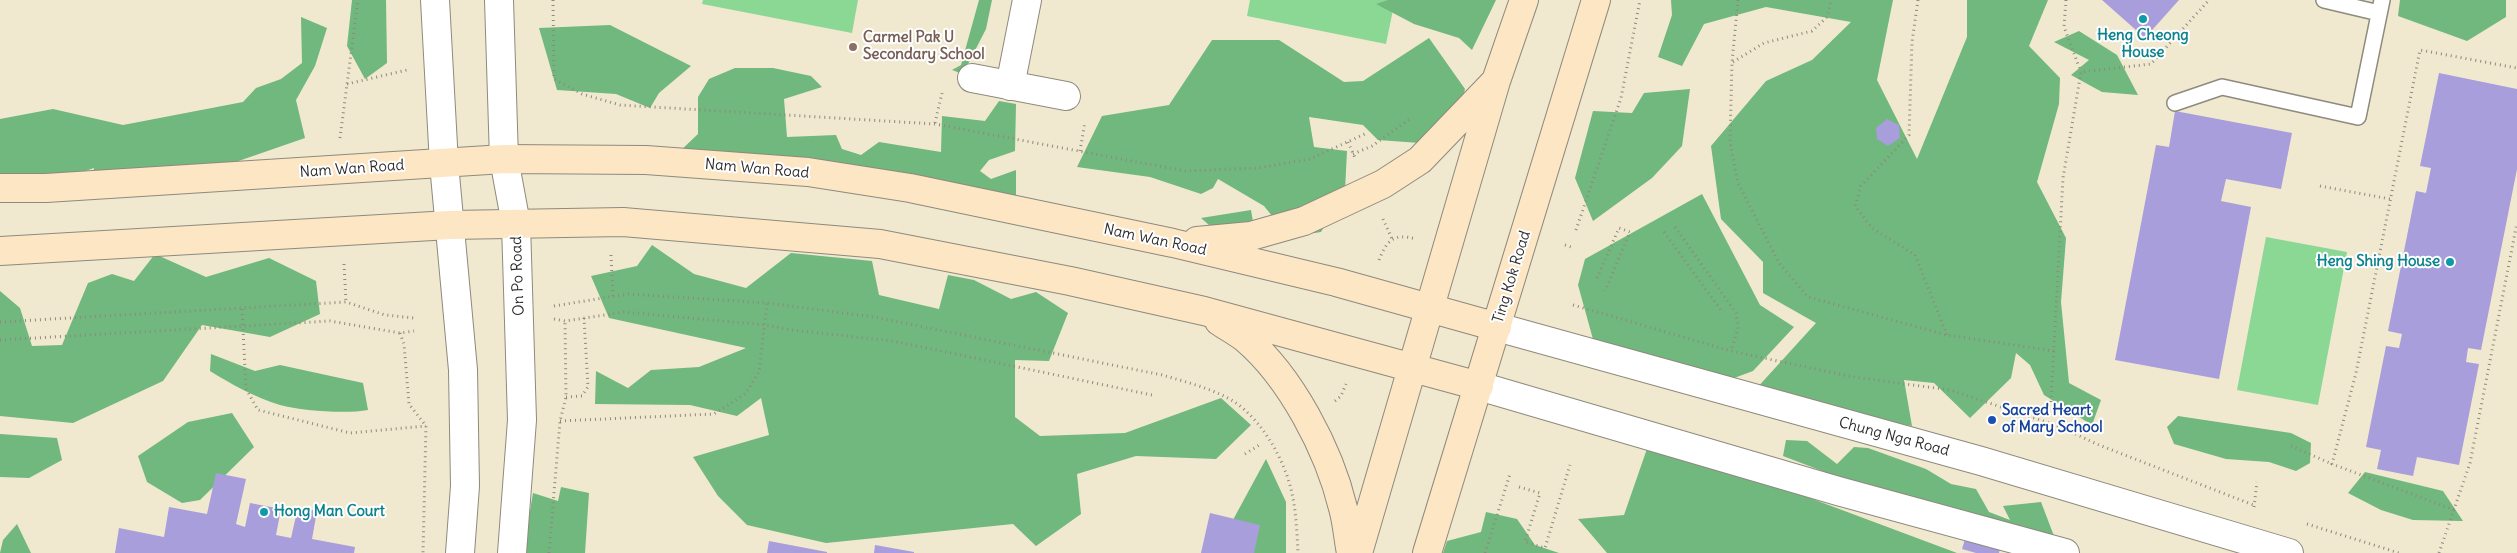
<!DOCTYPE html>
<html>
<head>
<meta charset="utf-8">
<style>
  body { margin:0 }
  canvas { display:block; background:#f0e8cf }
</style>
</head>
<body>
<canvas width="2517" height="553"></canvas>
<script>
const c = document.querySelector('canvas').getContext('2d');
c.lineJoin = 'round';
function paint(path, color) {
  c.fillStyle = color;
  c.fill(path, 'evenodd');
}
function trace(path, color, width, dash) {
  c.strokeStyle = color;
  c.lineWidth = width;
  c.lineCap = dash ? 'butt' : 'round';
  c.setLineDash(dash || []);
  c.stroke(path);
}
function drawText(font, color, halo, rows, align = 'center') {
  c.font = font + ' Delius,sans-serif';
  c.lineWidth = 4;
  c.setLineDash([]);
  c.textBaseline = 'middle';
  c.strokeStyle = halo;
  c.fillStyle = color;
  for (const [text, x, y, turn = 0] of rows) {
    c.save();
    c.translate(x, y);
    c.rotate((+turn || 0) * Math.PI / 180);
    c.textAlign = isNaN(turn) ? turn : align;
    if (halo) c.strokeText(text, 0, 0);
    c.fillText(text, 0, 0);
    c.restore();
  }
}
paint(new Path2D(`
  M 703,0 L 858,0 L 852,33 L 702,4 Z
  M 1250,0 L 1395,0 L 1386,44 L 1247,16 Z
  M 2266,237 L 2347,252 L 2318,405 L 2237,390 Z`), '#8bd895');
paint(new Path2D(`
  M 352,0 L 386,0 L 387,63 L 365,79 L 347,46 Z
  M 979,0 L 992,0 L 986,29 L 963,74 L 952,70 L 961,65 Z
  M 1388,0 L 1496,0 L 1472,50 L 1459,38 L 1414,24 L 1376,4 Z
  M 1671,0 L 1893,0 L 1877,80 L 1917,159 L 1967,37 L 1967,0 L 2048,0 L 2029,46 L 2060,78 L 2059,104 L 2037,182 L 2066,238 L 2061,302 L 2069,383 L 2101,400 L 2092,425 L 2044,395 L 2030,365 L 2016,353 L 2011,378 L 1970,418 L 1934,383 L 1904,380 L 1912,426 L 1823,411 L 1756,389 L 1816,323 L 1763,293 L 1763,262 L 1721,219 L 1711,146 L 1766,81 L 1812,60 L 1851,22 L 1766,7 L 1704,24 L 1682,66 L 1658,57 L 1672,15 Z
  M 2400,0 L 2506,0 L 2506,17 L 2467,41 L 2398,16 Z
  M 301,17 L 327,28 L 315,66 L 296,100 L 305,138 L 201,174 L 90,196 L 94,168 L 56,181 L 0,188 L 0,119 L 53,109 L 123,125 L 243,102 L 256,88 L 281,79 L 302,63 Z
  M 610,25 L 691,66 L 659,93 L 650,108 L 616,94 L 557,90 L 539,28 Z
  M 2079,31 L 2117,55 L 2138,95 L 2102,92 L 2071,75 L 2089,60 L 2054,42 Z
  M 1429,38 L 1465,89 L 1451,149 L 1420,143 L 1378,140 L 1363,125 L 1309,117 L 1314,147 L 1347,151 L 1345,190 L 1321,232 L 1289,237 L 1264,206 L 1218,179 L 1213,188 L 1201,194 L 1150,177 L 1077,167 L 1102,116 L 1169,105 L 1212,40 L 1279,40 L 1344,82 L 1363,81 Z
  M 735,68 L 773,68 L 811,76 L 822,87 L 784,99 L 787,137 L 836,135 L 842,149 L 861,155 L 879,142 L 941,152 L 942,116 L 985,121 L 999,101 L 1016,104 L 1015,151 L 989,160 L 980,171 L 991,179 L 1016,170 L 1016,201 L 678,153 L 698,134 L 698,97 L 709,79 Z
  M 1690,89 L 1682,146 L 1652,178 L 1593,221 L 1575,178 L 1593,111 L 1632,113 L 1644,93 Z
  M 1702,194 L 1760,305 L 1794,327 L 1753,371 L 1718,384 L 1596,350 L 1578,285 L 1585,259 Z
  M 1251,210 L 1257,245 L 1234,247 L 1201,218 Z
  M 652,245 L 694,274 L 746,288 L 791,253 L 872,261 L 879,295 L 939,309 L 948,275 L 974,280 L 1011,299 L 1036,292 L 1068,313 L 1049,361 L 1015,360 L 1015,417 L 1040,436 L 1125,433 L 1221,398 L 1251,425 L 1216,459 L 1136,456 L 1077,474 L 1081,514 L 1036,546 L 1013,524 L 826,543 L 747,525 L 718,496 L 693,457 L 769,435 L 761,398 L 737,416 L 690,405 L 595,404 L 596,371 L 628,388 L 651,370 L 699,367 L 746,348 L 609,318 L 591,276 L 637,266 Z
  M 155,254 L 206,277 L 269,258 L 316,281 L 320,314 L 270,337 L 202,325 L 163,381 L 73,423 L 0,416 L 0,291 L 20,308 L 32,346 L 62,345 L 88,283 L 112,274 L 134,281 Z
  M 211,354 L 255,371 L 280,365 L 363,383 L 368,410 C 346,414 302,411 280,405 C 256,398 231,384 210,371 Z
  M 232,413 L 254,447 L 200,500 L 182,503 L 147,482 L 138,456 L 188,422 Z
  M 2178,416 L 2291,433 L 2311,443 L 2310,463 L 2296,471 L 2269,462 L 2226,459 L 2174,444 L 2167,427 Z
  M 0,434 L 57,438 L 62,460 L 29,478 L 0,477 Z
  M 1786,440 L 1807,441 L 1837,464 L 1854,447 L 1868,448 L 1926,469 L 1951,484 L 1976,489 L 1989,512 L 2010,520 L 2003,506 L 2041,502 L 2054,536 L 1869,492 L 1830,474 L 1783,456 Z
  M 1649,443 L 1767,482 L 1957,553 L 1607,553 L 1578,519 L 1624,515 Z
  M 1266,459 L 1286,502 L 1286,553 L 1218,553 L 1234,518 Z
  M 2365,472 L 2443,491 L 2463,521 L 2413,520 L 2381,510 L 2348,493 Z
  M 561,487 L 589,493 L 585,553 L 523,553 L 533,493 L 558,501 Z
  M 1486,512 L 1517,519 L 1535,545 L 1559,553 L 1443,553 L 1447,541 L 1481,532 Z
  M 17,524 L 31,553 L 0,553 L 3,540 Z`), '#70b87e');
paint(new Path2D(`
  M 2102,0 L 2179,0 L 2145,38 Z
  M 2439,73 L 2517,89 L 2517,169 L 2481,350 L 2468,348 L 2466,362 L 2479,364 L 2459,465 L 2417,457 L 2413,476 L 2377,469 L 2381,450 L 2366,447 L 2386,346 L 2399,348 L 2402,334 L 2388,331 L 2416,191 L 2426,193 L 2431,168 L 2420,166 Z
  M 2175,111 L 2292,133 L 2281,189 L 2226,179 L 2221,201 L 2251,207 L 2219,379 L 2115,360 L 2156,145 L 2169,147 Z
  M 1887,119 L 1899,125 L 1900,138 L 1888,146 L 1877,139 L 1876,128 Z
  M 216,473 L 246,479 L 236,524 L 245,527 L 250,503 L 281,509 L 276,535 L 291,538 L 298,507 L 317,511 L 312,539 L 355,547 L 354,553 L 115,553 L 119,528 L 164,537 L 169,507 L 207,514 Z
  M 1210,513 L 1260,525 L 1254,553 L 1201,553 Z
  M 1965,539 L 2000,548 L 1999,553 L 1976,553 L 1962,549 Z
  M 769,541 L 827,552 L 827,553 L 767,553 Z
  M 875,545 L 914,552 L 914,553 L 874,553 Z`), '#a89edb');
const service = new Path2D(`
  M 2324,0 L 2379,13
  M 2175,103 L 2222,87 L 2358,117 L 2382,0`);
const minor = new Path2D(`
  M 972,78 L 1066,96
  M 1010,86 L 1027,0`);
const tertiary = new Path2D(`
  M 435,0 L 444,164 L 463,370 L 465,486 L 460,553
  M 499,0 L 504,159 L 516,224 L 522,420 L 512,553
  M 1497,327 L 1981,461 L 2289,553
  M 1479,386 L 1838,491 L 2065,553`);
const secondary = new Path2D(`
  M 0,188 L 46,188 L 504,159 L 646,160 L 808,172 L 910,188 L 1173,243 L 1336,282 L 1497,327
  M 1197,241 L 1251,236 L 1304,221 L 1383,184 L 1420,160 L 1494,83
  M 0,251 L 450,225 L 623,222 L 880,244 L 1070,281 L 1204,311 L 1479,386
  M 1219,321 C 1228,327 1237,332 1245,338 C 1291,377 1329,450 1343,508 C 1347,522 1348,538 1351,553
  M 1358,553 L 1496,81 L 1524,0
  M 1427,553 L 1596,0`);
trace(service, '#8e8a7d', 18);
trace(minor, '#8e8a7d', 30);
trace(tertiary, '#8e8a7d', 30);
trace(secondary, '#8e8a7d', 30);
trace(new Path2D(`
  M 553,0 L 554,79 L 582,94 L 620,105 L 935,124 L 1185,171 L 1258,168 L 1310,159 L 1367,133
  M 1738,0 L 1732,62 L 1730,142 L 1738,183 L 1779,263 L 1808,297 L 1947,335 L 2054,351
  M 1918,0 L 1912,42 L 1909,135 L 1861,186 L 1855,206 L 1872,228 L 1915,255 L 1947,335
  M 2066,0 L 2064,27 L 2081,72
  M 1733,62 L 1764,43 L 1812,31 L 1827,17 L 1831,0
  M 347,84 L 407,70
  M 935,123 L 942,93
  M 340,138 L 358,0
  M 1348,142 L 1356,160
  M 1080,151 L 1085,122
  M 1353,154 L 1372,146 L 1410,119
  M 2320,186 L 2390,199
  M 1383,219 L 1392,239
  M 1675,227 L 1736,313 L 1738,329 L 1731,351
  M 1576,230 L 1621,98 L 1640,0
  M 1664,232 L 1723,313
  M 1565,245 L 1574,248
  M 611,255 L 613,296
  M 1379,260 C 1387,240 1394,233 1416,239
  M 344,264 L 346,302
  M 1597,278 L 1619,228 L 1630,232 L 1605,291
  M 1573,305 L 1731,351 L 1853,377 L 1950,390 L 2058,426 L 2099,445 L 2256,506
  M 554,306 L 628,294 L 767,303 L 874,317 L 1162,375 C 1186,382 1211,388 1233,401 C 1261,419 1283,457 1291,489 C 1296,509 1297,532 1298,553
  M 242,309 L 246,389 L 258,410 L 350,433 L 426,426
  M 554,319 L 565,321 L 624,312 L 766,325 L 791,330 L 893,341 L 1152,395
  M 0,322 L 346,302 L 385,315 L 414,318
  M 400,333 L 404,344 L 409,404 L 426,426 L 423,553
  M 0,340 L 330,321 L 400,333 L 414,331
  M 566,397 L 582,396 L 588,387 L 584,318
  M 1335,401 L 1341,396 L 1346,384
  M 2051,402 L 2063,178 L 2081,72 L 2151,64 L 2209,0
  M 560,421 L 714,414 L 745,394 L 759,372 L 767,303
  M 2291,446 L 2332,464
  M 1245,454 L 1261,444
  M 1519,487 L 1540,493 L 1525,542 L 1545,548 L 1570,465
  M 2254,507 L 2257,482
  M 2454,510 L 2332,464 L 2356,373 L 2420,50 L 2517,68
  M 2307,524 L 2399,553
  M 549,553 L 560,421 L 566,397 L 565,321
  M 1485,553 L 1510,474
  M 2439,553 L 2470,463 L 2517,223`), '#8e8a7d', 3, [1, 4]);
trace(service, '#fff', 15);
trace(minor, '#fff', 28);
trace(tertiary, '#fff', 28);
trace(secondary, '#fce6c4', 28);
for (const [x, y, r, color] of [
  [2143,19,5,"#0f9aa8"],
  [853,47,5,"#8d6e63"],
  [2450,262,5,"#0f9aa8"],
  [1992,420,5,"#1a4fb4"],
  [264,512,5,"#0f9aa8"]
]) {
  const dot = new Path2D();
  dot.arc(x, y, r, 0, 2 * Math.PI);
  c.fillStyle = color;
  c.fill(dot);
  trace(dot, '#fff', 2);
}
drawText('bold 15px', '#0d838f', '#fff', [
  ["Heng Cheong",2143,36],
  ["House",2143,53],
  ["Heng Shing House",2440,262,"right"],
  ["Hong Man Court",274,512,"left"]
]);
drawText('bold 15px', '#785e54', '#fff', [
  ["Carmel Pak U",863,38],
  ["Secondary School",863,55]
], 'left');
drawText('15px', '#2b2b2b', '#fff', [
  ["Nam Wan Road",352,169,-4],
  ["Nam Wan Road",757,169,5],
  ["Nam Wan Road",1155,240,12],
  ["On Po Road",518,276,-92],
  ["Ting Kok Road",1512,277,-73],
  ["Chung Nga Road",1894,437,15]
]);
drawText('bold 15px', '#164399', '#fff', [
  ["Sacred Heart",2002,411],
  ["of Mary School",2002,428]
], 'left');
</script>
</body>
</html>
